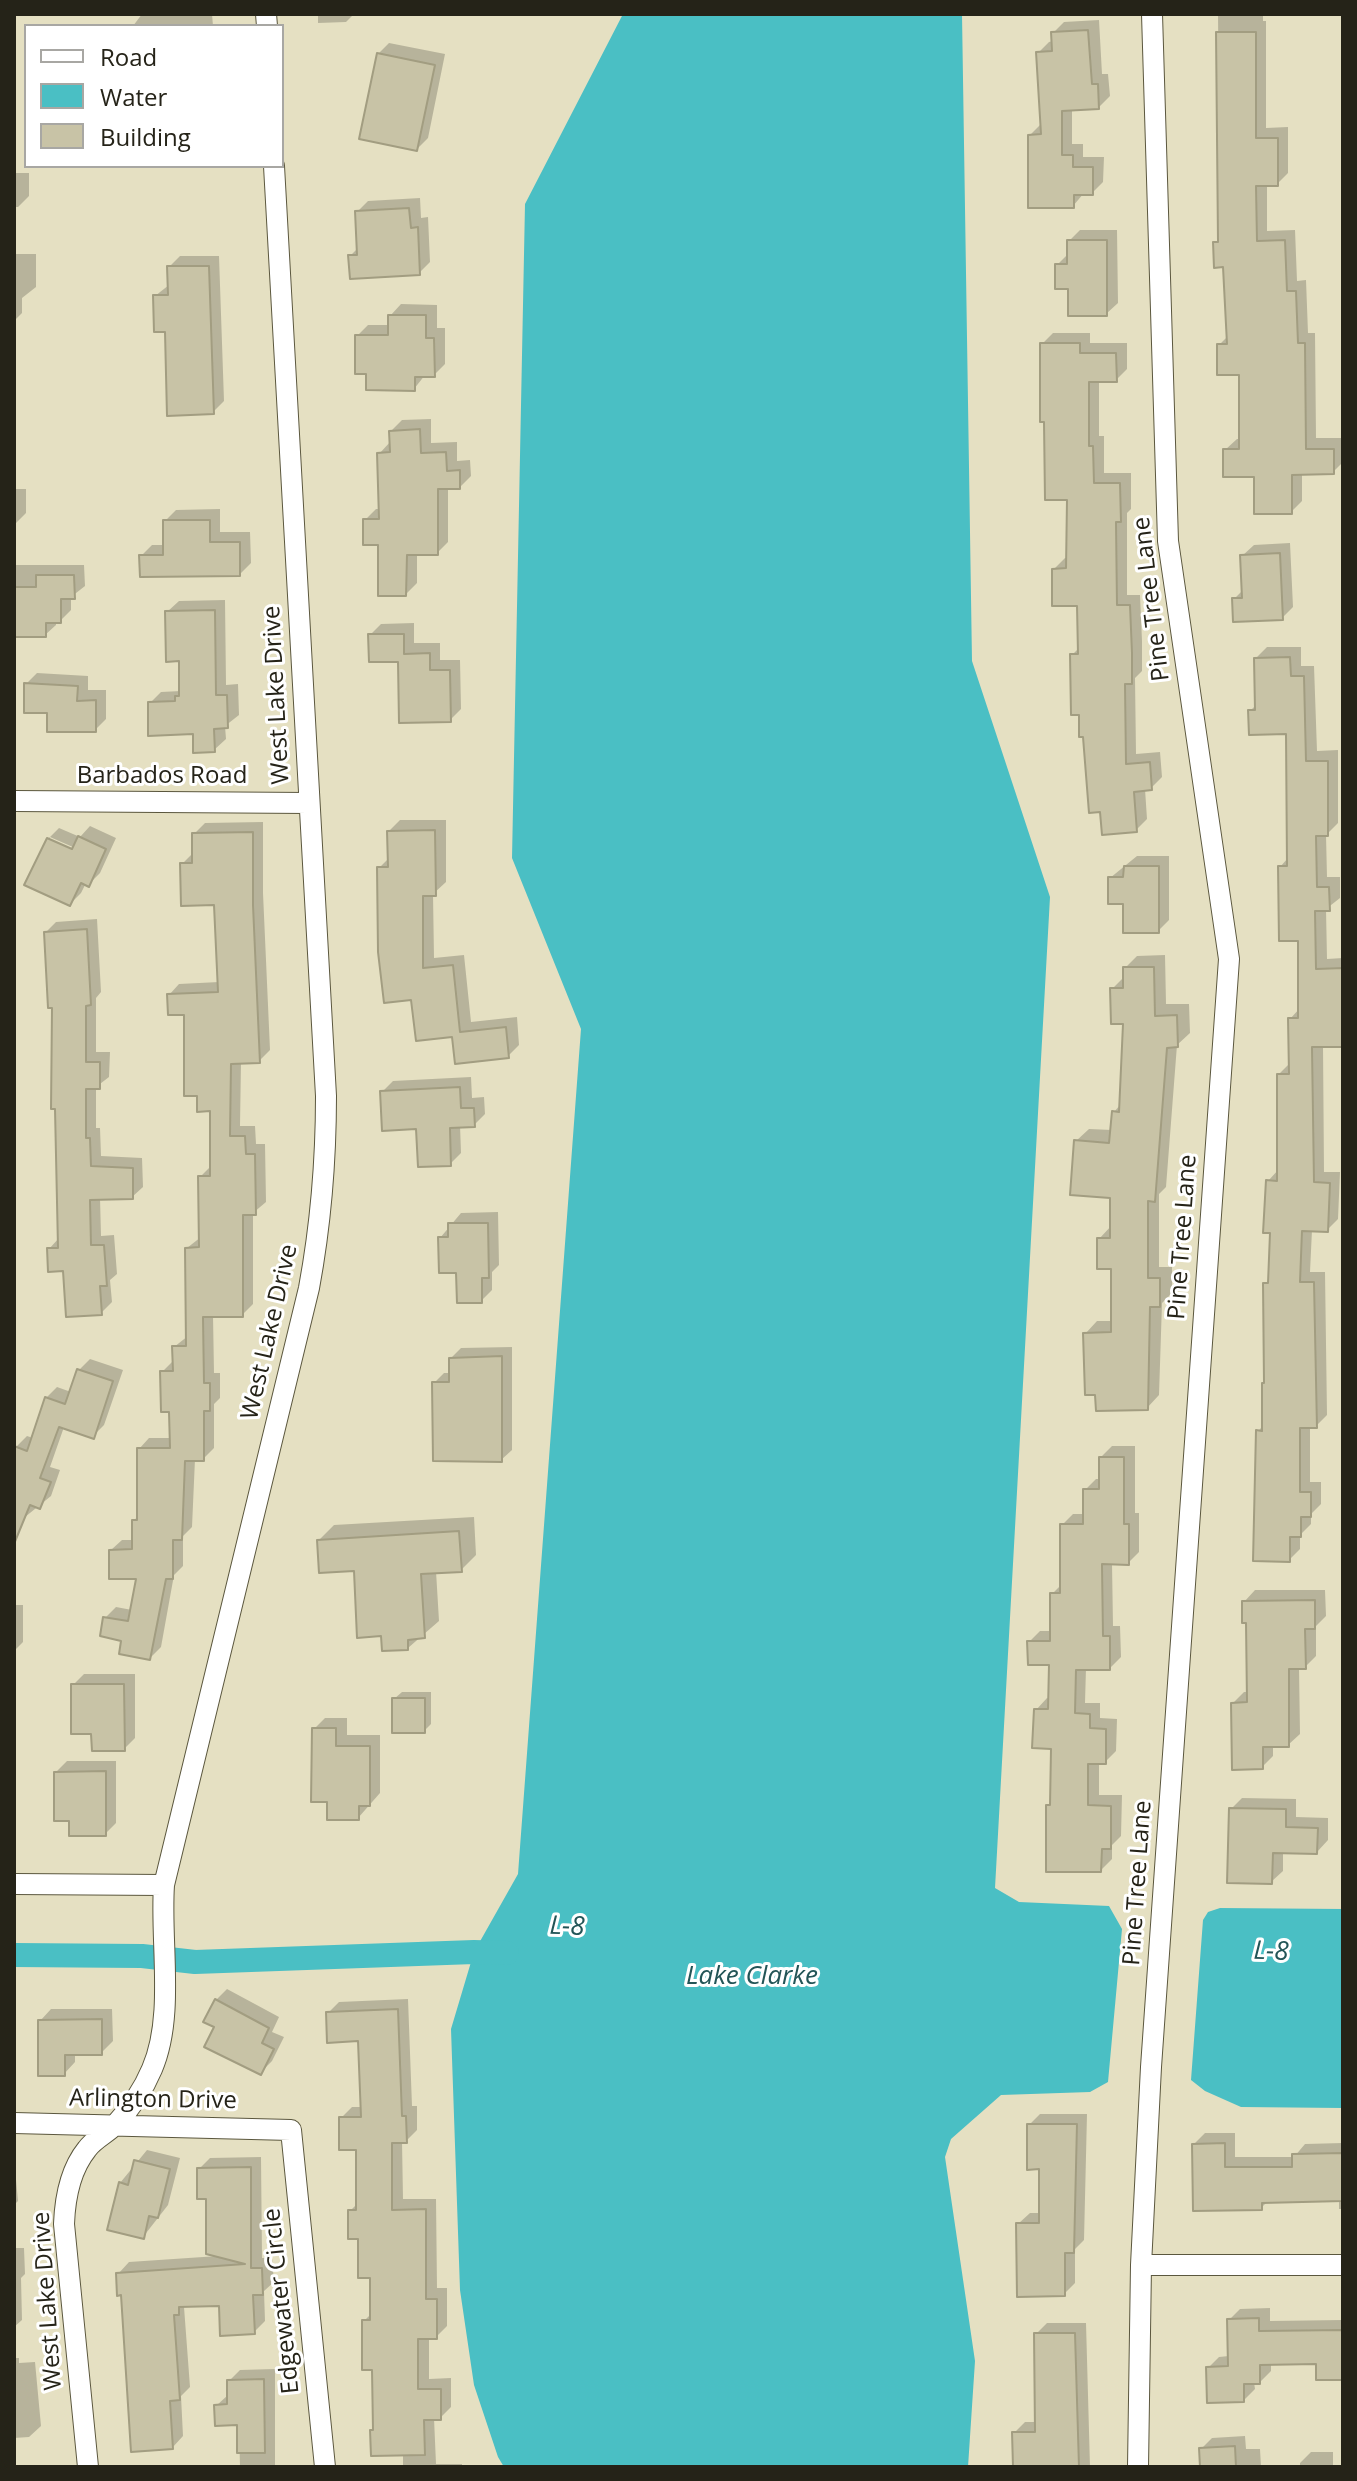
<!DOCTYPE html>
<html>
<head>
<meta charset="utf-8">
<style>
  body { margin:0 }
  #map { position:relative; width:1357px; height:2481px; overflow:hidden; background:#e5e0c2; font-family:"Open Sans",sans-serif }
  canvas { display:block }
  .frame { position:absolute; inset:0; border:16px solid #252318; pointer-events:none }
  .legend { position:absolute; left:24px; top:24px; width:260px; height:144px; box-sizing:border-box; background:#fff; border:2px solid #a8a7a3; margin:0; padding:10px 14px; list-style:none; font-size:24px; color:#252318 }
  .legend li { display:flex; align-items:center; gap:16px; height:40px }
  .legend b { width:40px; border:2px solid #a8a7a3 }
</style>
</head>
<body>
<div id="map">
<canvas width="1357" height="2481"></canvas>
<div class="frame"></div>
<ul class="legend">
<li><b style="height:10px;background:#fff"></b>Road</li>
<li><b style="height:22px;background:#4abfc4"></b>Water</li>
<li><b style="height:22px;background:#c8c3a6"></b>Building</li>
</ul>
</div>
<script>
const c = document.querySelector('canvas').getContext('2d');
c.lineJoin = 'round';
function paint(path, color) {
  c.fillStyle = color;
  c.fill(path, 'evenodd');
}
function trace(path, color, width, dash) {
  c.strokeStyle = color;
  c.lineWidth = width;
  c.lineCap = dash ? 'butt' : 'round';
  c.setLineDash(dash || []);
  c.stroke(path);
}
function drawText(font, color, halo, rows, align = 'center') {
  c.font = font + ' "Open Sans",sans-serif';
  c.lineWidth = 6;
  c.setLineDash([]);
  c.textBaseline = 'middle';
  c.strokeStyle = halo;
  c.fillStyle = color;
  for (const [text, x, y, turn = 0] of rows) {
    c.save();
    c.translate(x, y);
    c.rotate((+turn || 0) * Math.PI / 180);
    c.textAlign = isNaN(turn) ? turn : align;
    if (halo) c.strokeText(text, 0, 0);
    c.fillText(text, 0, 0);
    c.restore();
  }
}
paint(new Path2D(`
  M 623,14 L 962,14 L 972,661 L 1050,897 L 995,1888 L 1019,1902 L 1109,1906 L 1122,1929 L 1108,2082 L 1090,2092 L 1001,2095 L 951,2139 L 945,2157 L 975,2361 L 968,2467 L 504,2467 L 498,2457 L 474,2385 L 460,2290 L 451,2029 L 474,1952 L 518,1874 L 581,1029 L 512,858 L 525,204 Z
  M 1220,1908 L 1343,1909 L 1343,2108 L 1241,2107 L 1205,2091 L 1191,2080 L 1203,1920 L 1208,1912 Z`), '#4abfc4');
paint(new Path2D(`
  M 142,14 L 212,14 L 213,26 L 133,26 Z
  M 318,14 L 354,14 L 346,22 L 318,23 Z
  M 1218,14 L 1263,14 L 1263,21 L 1266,21 L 1266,128 L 1288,127 L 1288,173 L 1277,184 L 1267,184 L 1267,231 L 1295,230 L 1297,281 L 1306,280 L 1308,333 L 1315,333 L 1316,438 L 1343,438 L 1343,462 L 1333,472 L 1302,473 L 1302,501 L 1291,512 L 1225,450 L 1237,439 L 1241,439 L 1241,373 L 1219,345 L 1229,335 L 1225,265 L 1215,243 L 1220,238 Z
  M 1099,20 L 1102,74 L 1108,74 L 1110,96 L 1099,107 L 1072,108 L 1072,144 L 1083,144 L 1083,157 L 1104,157 L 1103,182 L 1092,193 L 1084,193 L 1073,206 L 1030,135 L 1042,123 L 1038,53 L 1049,42 L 1053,41 L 1053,33 L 1064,22 Z
  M 389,43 L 445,54 L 428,138 L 417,149 L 378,54 Z
  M 14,173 L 29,173 L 29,196 L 18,207 L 14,207 Z
  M 420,198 L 421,218 L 428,217 L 430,262 L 419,273 L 350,256 L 359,247 L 357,212 L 368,201 Z
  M 1080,230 L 1117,230 L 1118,303 L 1106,314 L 1070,287 L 1057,265 L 1069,253 L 1069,241 Z
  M 14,254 L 36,254 L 36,287 L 22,298 L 22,313 L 14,321 Z
  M 180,256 L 219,256 L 224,401 L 213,412 L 167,330 L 155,296 L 169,285 L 169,267 Z
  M 401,304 L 437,305 L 437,328 L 445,328 L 445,364 L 434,375 L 425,375 L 414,389 L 368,372 L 357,336 L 368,325 L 390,325 L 390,316 Z
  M 1053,333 L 1090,333 L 1090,343 L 1127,343 L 1127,369 L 1116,380 L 1099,380 L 1099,436 L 1104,436 L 1104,473 L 1131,473 L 1131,509 L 1127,513 L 1127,595 L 1140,595 L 1142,641 L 1142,671 L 1135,678 L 1136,754 L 1160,752 L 1162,777 L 1151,788 L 1145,789 L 1147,819 L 1136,830 L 1102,810 L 1081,713 L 1072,655 L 1080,647 L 1079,604 L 1054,569 L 1065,558 L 1069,558 L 1069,498 L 1042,344 Z
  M 431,419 L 431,443 L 457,442 L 457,461 L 470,460 L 471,476 L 460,487 L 448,487 L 448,542 L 437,553 L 417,553 L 417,583 L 406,594 L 380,543 L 365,520 L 376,509 L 381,509 L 379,454 L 391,441 L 391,431 L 402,420 Z
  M 14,489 L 26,489 L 26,513 L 15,524 Z
  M 220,509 L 220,532 L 250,532 L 251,563 L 240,574 L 141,556 L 152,545 L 165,545 L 165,521 L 176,510 Z
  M 1290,543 L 1293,607 L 1282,618 L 1234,599 L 1244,589 L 1242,556 L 1254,545 Z
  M 14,565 L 84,565 L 85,586 L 71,597 L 71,610 L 60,621 L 56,621 L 56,625 L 45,635 L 14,635 Z
  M 225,600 L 226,685 L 238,684 L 239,715 L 225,726 L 226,739 L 214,750 L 195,732 L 150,703 L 161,692 L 181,691 L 181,659 L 167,612 L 179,601 Z
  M 414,623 L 414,643 L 440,643 L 440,660 L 460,660 L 461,709 L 450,720 L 400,660 L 370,635 L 381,624 Z
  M 1267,647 L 1301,647 L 1301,666 L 1314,666 L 1317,751 L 1338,750 L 1338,823 L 1326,835 L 1327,877 L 1340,877 L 1340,898 L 1326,909 L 1327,959 L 1343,958 L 1343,1045 L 1323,1045 L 1324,1172 L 1340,1172 L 1338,1219 L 1327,1230 L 1312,1230 L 1310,1272 L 1325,1272 L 1327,1415 L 1316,1426 L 1310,1426 L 1310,1482 L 1321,1482 L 1321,1504 L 1311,1514 L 1311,1524 L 1300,1535 L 1300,1549 L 1289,1560 L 1258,1431 L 1264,1425 L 1265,1284 L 1270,1279 L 1272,1231 L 1268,1181 L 1279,1169 L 1279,1074 L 1290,1063 L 1290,1019 L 1300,1008 L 1300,938 L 1280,867 L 1288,858 L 1288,732 L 1250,711 L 1257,704 L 1256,658 Z
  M 37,673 L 88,676 L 88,690 L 106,690 L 106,719 L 95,730 L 49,711 L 26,684 Z
  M 400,820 L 446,820 L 446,882 L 433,894 L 434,958 L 464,955 L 471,1022 L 517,1017 L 519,1045 L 508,1056 L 454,1035 L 413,997 L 379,868 L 389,858 L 389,831 Z
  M 263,822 L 263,893 L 270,1050 L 259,1061 L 241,1061 L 240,1126 L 255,1126 L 256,1144 L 265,1144 L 266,1202 L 253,1213 L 253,1304 L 242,1315 L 213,1315 L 214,1373 L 220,1373 L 220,1398 L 214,1404 L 214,1448 L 203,1459 L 195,1459 L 192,1527 L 183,1536 L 183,1566 L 174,1575 L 161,1647 L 150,1658 L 124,1639 L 105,1618 L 116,1607 L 132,1610 L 138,1577 L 111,1550 L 122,1540 L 134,1540 L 134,1520 L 139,1516 L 139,1449 L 149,1438 L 171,1438 L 171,1410 L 162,1372 L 173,1361 L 174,1347 L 188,1336 L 187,1248 L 201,1237 L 200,1177 L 212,1165 L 212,1109 L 186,1013 L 169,995 L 179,984 L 219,982 L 216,903 L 182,864 L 194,852 L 194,834 L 205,823 Z
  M 90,826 L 116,838 L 100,873 L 89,884 L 86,883 L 81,893 L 70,904 L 48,839 L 50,837 L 50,841 L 80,855 L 82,851 L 50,837 L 59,828 L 80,837 Z
  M 1137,856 L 1169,856 L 1169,920 L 1158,931 L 1125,902 L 1110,878 Z
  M 97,919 L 101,992 L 96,998 L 96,1052 L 110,1052 L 109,1077 L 96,1087 L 96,1128 L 100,1128 L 101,1156 L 142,1158 L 143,1187 L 132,1197 L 100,1198 L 101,1236 L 114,1235 L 117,1274 L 110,1280 L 112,1302 L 101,1313 L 49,1249 L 59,1238 L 54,1005 L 46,932 L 56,922 Z
  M 1165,955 L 1166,1004 L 1189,1004 L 1190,1033 L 1177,1045 L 1166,1187 L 1159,1194 L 1159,1267 L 1172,1267 L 1172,1293 L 1162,1303 L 1159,1395 L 1147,1408 L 1085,1334 L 1097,1321 L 1113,1321 L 1113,1267 L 1099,1239 L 1112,1225 L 1112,1196 L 1076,1141 L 1089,1129 L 1112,1130 L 1114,1112 L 1121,1104 L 1125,1022 L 1112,989 L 1125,976 L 1125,968 L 1137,956 Z
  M 471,1077 L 472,1098 L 484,1097 L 485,1114 L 474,1125 L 460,1125 L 461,1153 L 450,1164 L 382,1092 L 393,1081 Z
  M 498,1212 L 499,1265 L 492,1272 L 492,1290 L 481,1301 L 458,1271 L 440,1238 L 461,1213 Z
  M 512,1347 L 512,1450 L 501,1460 L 434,1383 L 444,1373 L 451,1373 L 451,1358 L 461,1348 Z
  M 90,1359 L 123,1370 L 104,1425 L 93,1436 L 64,1427 L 50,1467 L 60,1470 L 51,1496 L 25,1517 L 14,1513 L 16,1447 L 27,1436 L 33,1438 L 46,1398 L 57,1387 L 71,1392 L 79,1370 Z
  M 1112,1446 L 1135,1446 L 1135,1513 L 1139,1513 L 1139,1552 L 1128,1563 L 1112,1563 L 1113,1626 L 1120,1626 L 1121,1657 L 1110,1668 L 1086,1668 L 1085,1703 L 1100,1703 L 1100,1718 L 1117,1719 L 1116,1751 L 1105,1762 L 1099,1762 L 1099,1795 L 1122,1795 L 1121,1836 L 1112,1845 L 1112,1859 L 1101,1870 L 1048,1806 L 1052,1803 L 1053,1747 L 1036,1710 L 1047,1698 L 1050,1699 L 1051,1663 L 1029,1642 L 1040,1631 L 1052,1631 L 1052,1594 L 1062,1584 L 1062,1525 L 1073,1514 L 1085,1514 L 1085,1490 L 1096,1479 L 1101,1479 L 1101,1457 Z
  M 474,1517 L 476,1555 L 461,1570 L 436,1571 L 439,1621 L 408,1648 L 383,1634 L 356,1569 L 319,1540 L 334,1525 Z
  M 1255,1590 L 1325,1590 L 1326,1616 L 1316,1626 L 1316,1656 L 1305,1667 L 1299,1667 L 1300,1734 L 1288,1745 L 1273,1745 L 1273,1756 L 1262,1767 L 1233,1703 L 1244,1692 L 1249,1692 L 1248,1621 L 1244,1602 Z
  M 14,1605 L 23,1605 L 23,1642 L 14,1651 Z
  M 84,1674 L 135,1674 L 135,1738 L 124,1749 L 93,1732 L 73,1685 Z
  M 402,1692 L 431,1692 L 431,1724 L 424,1731 L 394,1699 Z
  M 325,1718 L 347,1718 L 347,1735 L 380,1735 L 380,1793 L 358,1818 L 314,1729 Z
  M 67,1761 L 116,1761 L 116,1823 L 105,1834 L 71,1819 L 56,1772 Z
  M 1242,1798 L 1296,1799 L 1296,1817 L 1328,1818 L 1328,1840 L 1317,1852 L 1283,1851 L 1283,1871 L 1271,1882 L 1231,1809 Z
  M 227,1989 L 279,2017 L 272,2032 L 284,2037 L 272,2061 L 261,2072 L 216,2000 Z
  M 408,1999 L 412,2106 L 417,2106 L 417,2130 L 406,2141 L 402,2141 L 403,2199 L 436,2199 L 437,2288 L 447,2288 L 447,2326 L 436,2337 L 429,2337 L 429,2379 L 451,2378 L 451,2407 L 440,2418 L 434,2418 L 436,2464 L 462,2464 L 462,2467 L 403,2467 L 403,2454 L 375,2428 L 374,2368 L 364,2321 L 372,2313 L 372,2276 L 350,2211 L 358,2203 L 358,2148 L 341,2118 L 352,2107 L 363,2107 L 360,2039 L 328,2013 L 339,2002 Z
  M 51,2009 L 112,2009 L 113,2041 L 101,2053 L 75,2053 L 75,2062 L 64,2074 L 40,2021 Z
  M 1040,2114 L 1087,2114 L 1084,2240 L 1075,2249 L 1075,2283 L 1064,2294 L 1018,2224 L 1030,2213 L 1041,2213 L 1041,2167 L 1029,2125 Z
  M 1205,2133 L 1235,2133 L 1235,2157 L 1294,2157 L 1305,2144 L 1343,2143 L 1343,2209 L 1339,2209 L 1339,2199 L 1268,2201 L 1261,2208 L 1194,2144 Z
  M 147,2150 L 180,2158 L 168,2205 L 143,2237 L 120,2183 Z
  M 261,2157 L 262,2258 L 272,2258 L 274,2282 L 264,2291 L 265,2321 L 254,2332 L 220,2304 L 184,2307 L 190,2387 L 181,2396 L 183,2436 L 172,2448 L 118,2274 L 129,2262 L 218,2256 L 208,2197 L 199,2169 L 210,2158 Z
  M 14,2158 L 18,2201 L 14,2205 Z
  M 14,2248 L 24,2248 L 25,2274 L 21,2278 L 22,2320 L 14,2327 Z
  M 1270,2308 L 1270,2321 L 1343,2320 L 1343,2378 L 1318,2362 L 1271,2363 L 1271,2371 L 1260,2382 L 1254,2382 L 1255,2389 L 1244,2400 L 1208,2368 L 1219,2357 L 1229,2356 L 1229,2320 L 1240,2309 Z
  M 1047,2323 L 1086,2323 L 1090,2467 L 1015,2467 L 1014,2433 L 1025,2422 L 1037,2422 L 1036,2334 Z
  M 14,2358 L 19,2358 L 19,2363 L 35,2362 L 41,2426 L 29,2437 L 14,2438 Z
  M 275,2369 L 275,2467 L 240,2467 L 239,2423 L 216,2406 L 228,2395 L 229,2381 L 240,2370 Z
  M 1245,2436 L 1246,2449 L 1260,2449 L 1261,2467 L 1202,2467 L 1201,2449 L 1212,2438 Z
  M 1311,2452 L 1333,2452 L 1333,2467 L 1300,2467 L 1300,2463 Z`), '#0003');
trace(new Path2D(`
  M 14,1955 L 142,1956 L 195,1962 L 474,1952 L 507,1953`), '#4abfc4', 24);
const building = new Path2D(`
  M 1088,30 L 1092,84 L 1098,84 L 1099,109 L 1062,111 L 1062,155 L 1073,155 L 1073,167 L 1093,167 L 1093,195 L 1074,195 L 1074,208 L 1028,208 L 1028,135 L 1041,134 L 1036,52 L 1052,51 L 1051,32 Z
  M 1216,32 L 1256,32 L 1256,138 L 1278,138 L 1278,186 L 1256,186 L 1257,241 L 1285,240 L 1287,291 L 1296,291 L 1298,343 L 1305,343 L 1306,449 L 1334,449 L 1334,474 L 1292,475 L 1292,514 L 1254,514 L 1254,477 L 1223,477 L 1223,449 L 1239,449 L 1239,375 L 1217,375 L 1217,344 L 1227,344 L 1223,267 L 1214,268 L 1213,242 L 1218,242 Z
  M 377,53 L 435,65 L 417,151 L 359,139 Z
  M 409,208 L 411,228 L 418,227 L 420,275 L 350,279 L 348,255 L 357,255 L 355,211 Z
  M 1067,240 L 1107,240 L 1107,316 L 1068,316 L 1068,289 L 1055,289 L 1055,264 L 1067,264 Z
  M 167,266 L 209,266 L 214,414 L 167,416 L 165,332 L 154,332 L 153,295 L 168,295 Z
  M 388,315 L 426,315 L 426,338 L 434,338 L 435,377 L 415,377 L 415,391 L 366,390 L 366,374 L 355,374 L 355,335 L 388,335 Z
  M 1040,343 L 1080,343 L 1080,353 L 1116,353 L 1117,382 L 1089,382 L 1089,446 L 1093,446 L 1094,483 L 1120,483 L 1121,522 L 1116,522 L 1117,605 L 1130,605 L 1132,653 L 1132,684 L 1125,684 L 1126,764 L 1150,762 L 1152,790 L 1134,792 L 1137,832 L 1102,835 L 1100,812 L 1089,813 L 1083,737 L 1079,737 L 1079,715 L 1071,715 L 1070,654 L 1078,654 L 1077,606 L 1052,606 L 1052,569 L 1066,568 L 1067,500 L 1045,500 L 1044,422 L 1040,422 Z
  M 420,429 L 421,453 L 446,452 L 447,471 L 460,470 L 460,489 L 438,489 L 438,555 L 407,555 L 406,596 L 378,596 L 378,545 L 363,545 L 363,519 L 379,519 L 377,453 L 390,452 L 389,431 Z
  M 163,520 L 210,520 L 210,542 L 240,542 L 240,576 L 140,577 L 139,555 L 163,555 Z
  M 1280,553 L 1283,620 L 1233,622 L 1232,598 L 1242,598 L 1240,555 Z
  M 36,575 L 74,575 L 75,599 L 61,599 L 61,623 L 46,623 L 46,637 L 14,637 L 14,587 L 36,587 Z
  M 215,610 L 216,695 L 227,695 L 228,728 L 214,729 L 215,752 L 193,753 L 193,734 L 148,736 L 148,702 L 175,701 L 175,696 L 179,696 L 179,661 L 166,662 L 165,611 Z
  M 368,634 L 404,634 L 404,654 L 430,653 L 430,670 L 450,670 L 451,722 L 399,723 L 398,662 L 369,662 Z
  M 1290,657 L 1291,676 L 1304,676 L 1306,761 L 1328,761 L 1328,836 L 1316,836 L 1317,887 L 1329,887 L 1330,911 L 1315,911 L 1316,969 L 1343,968 L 1343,1047 L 1312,1047 L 1314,1182 L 1330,1183 L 1328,1232 L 1302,1231 L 1300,1282 L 1314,1282 L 1317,1428 L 1300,1428 L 1300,1492 L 1311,1492 L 1311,1517 L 1301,1517 L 1301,1537 L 1290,1537 L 1290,1562 L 1253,1561 L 1256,1430 L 1262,1431 L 1262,1383 L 1264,1383 L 1263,1283 L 1268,1283 L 1270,1233 L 1263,1233 L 1266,1180 L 1277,1181 L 1277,1074 L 1289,1074 L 1288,1018 L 1298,1018 L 1298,941 L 1279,941 L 1278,866 L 1287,866 L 1286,734 L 1249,735 L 1248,710 L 1255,710 L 1254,658 Z
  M 24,683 L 78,686 L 77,701 L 96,700 L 96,732 L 47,732 L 47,713 L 24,713 Z
  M 435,830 L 436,896 L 423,896 L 423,968 L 453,965 L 460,1032 L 506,1027 L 509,1058 L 455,1064 L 452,1037 L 416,1041 L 411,1000 L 384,1003 L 378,952 L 377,867 L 388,867 L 387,831 Z
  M 253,832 L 253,905 L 260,1063 L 231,1064 L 230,1136 L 245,1136 L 246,1154 L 255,1154 L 256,1215 L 243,1215 L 243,1317 L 203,1317 L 204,1383 L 210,1383 L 210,1411 L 204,1411 L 204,1461 L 185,1461 L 182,1540 L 173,1540 L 173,1579 L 166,1579 L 150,1660 L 119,1654 L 121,1641 L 100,1636 L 103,1617 L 128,1621 L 136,1579 L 109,1579 L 109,1550 L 132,1549 L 132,1520 L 137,1520 L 137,1448 L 170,1448 L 169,1412 L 161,1412 L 160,1371 L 173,1371 L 172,1346 L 186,1346 L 185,1248 L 199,1247 L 198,1176 L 210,1176 L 210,1111 L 197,1112 L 197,1096 L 184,1096 L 184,1015 L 168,1015 L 167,994 L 218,992 L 214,905 L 181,906 L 180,863 L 192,863 L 192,833 Z
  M 78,836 L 106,849 L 89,887 L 81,883 L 70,906 L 24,885 L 47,838 L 72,849 Z
  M 1124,866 L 1159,866 L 1159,933 L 1123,933 L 1123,904 L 1108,904 L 1108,877 L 1123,877 Z
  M 87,929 L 91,1005 L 86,1006 L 86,1062 L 100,1062 L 100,1089 L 86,1089 L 86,1138 L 90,1138 L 91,1166 L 133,1168 L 133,1199 L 90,1200 L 91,1245 L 104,1245 L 107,1286 L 100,1286 L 102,1315 L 66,1317 L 63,1271 L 48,1272 L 47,1248 L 58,1248 L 55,1109 L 51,1109 L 52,1008 L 48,1008 L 44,932 Z
  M 1123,967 L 1154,967 L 1155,1016 L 1177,1015 L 1178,1047 L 1167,1048 L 1155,1202 L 1148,1201 L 1148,1278 L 1160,1278 L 1160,1307 L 1150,1307 L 1148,1410 L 1096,1411 L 1095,1395 L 1085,1395 L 1083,1333 L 1111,1332 L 1111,1269 L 1097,1269 L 1097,1238 L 1110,1238 L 1110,1198 L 1070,1195 L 1074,1140 L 1109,1143 L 1112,1111 L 1119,1112 L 1123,1024 L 1111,1024 L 1110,988 L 1123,988 Z
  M 460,1087 L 461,1108 L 474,1108 L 475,1127 L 450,1128 L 451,1166 L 418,1167 L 416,1129 L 382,1131 L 380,1091 Z
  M 448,1223 L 488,1223 L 489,1278 L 482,1278 L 482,1303 L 457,1303 L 456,1273 L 439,1273 L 438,1237 L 448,1237 Z
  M 502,1356 L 502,1462 L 433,1461 L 432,1382 L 449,1382 L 449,1358 Z
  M 77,1369 L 113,1381 L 94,1439 L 59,1427 L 40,1478 L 51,1482 L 40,1509 L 30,1505 L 14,1544 L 14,1446 L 27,1451 L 45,1397 L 65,1404 Z
  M 1099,1457 L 1124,1457 L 1124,1524 L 1129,1524 L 1129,1565 L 1102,1564 L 1103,1636 L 1110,1636 L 1110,1670 L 1076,1670 L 1075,1713 L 1090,1714 L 1090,1728 L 1106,1729 L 1106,1764 L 1088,1764 L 1088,1805 L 1111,1806 L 1111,1849 L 1102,1849 L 1101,1872 L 1046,1872 L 1046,1805 L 1050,1805 L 1051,1749 L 1032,1748 L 1034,1709 L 1048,1709 L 1049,1665 L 1028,1665 L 1027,1641 L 1050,1641 L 1050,1593 L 1060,1593 L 1060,1524 L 1083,1524 L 1083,1489 L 1099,1489 Z
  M 459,1531 L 462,1572 L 421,1574 L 425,1638 L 408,1640 L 408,1650 L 382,1651 L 381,1636 L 357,1638 L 354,1571 L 319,1573 L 317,1540 Z
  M 1315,1600 L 1315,1629 L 1305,1629 L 1306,1669 L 1289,1669 L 1289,1747 L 1263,1747 L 1263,1769 L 1232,1770 L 1231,1703 L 1247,1702 L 1246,1623 L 1242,1623 L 1242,1601 Z
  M 71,1684 L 124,1684 L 125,1751 L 92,1751 L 91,1734 L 71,1734 Z
  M 392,1698 L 425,1698 L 425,1733 L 392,1733 Z
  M 312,1728 L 336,1728 L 336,1746 L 370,1746 L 370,1806 L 359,1806 L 359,1820 L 327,1820 L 327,1802 L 311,1802 Z
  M 106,1771 L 106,1836 L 69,1836 L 69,1821 L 54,1821 L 54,1772 Z
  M 1229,1808 L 1286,1809 L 1286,1827 L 1318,1828 L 1317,1854 L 1273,1853 L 1272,1884 L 1227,1883 Z
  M 215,1999 L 269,2028 L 262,2043 L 274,2049 L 261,2075 L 204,2047 L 214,2027 L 203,2022 Z
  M 398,2009 L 402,2116 L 406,2116 L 407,2143 L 392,2143 L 392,2210 L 426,2209 L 426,2299 L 437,2299 L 437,2339 L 418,2339 L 418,2389 L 441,2389 L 441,2420 L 424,2420 L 425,2455 L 371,2456 L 370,2430 L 373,2430 L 372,2370 L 362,2370 L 362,2320 L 370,2320 L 370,2278 L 358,2278 L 358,2239 L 348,2239 L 348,2210 L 356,2210 L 356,2150 L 339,2150 L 339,2117 L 361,2117 L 358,2041 L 327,2043 L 326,2012 Z
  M 102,2019 L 102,2055 L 65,2055 L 65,2076 L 38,2076 L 38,2020 Z
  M 1027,2124 L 1077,2124 L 1074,2253 L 1065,2253 L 1065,2296 L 1017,2297 L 1016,2223 L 1039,2223 L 1039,2169 L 1027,2170 Z
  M 1225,2143 L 1225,2167 L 1292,2167 L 1292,2154 L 1343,2153 L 1343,2201 L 1262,2203 L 1262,2210 L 1193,2211 L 1192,2144 Z
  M 134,2160 L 170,2169 L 158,2218 L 149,2216 L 144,2239 L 107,2230 L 119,2182 L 128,2185 Z
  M 251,2167 L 251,2268 L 262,2268 L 263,2295 L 253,2295 L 255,2334 L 220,2336 L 219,2306 L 179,2307 L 179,2315 L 174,2315 L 180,2400 L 170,2401 L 173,2449 L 131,2452 L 121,2295 L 117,2296 L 116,2273 L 245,2264 L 206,2254 L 206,2199 L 197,2199 L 197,2168 Z
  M 1259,2318 L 1259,2331 L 1343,2330 L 1343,2380 L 1316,2380 L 1316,2364 L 1260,2365 L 1260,2384 L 1244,2384 L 1244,2402 L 1207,2403 L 1206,2367 L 1228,2366 L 1227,2319 Z
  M 1034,2333 L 1075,2333 L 1079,2467 L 1013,2467 L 1012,2432 L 1035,2432 Z
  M 264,2379 L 265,2453 L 237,2453 L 237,2425 L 215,2426 L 214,2405 L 227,2404 L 227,2380 Z
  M 1235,2446 L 1236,2467 L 1200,2467 L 1199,2448 Z`);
paint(building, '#c8c3a6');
trace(building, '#a29d81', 2);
const street = new Path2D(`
  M 266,14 L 267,26
  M 14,801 L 309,803
  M 14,1884 L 164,1885
  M 14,2123 L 291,2130 L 325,2467
  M 1141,2265 L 1343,2265
  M 88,2467 L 64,2224 C 65,2198 70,2170 87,2149 C 94,2139 106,2134 115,2125 C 130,2109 144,2088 152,2069 C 175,2016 160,1942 164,1885 L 309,1288 C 321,1223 326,1161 326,1096 L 274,166
  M 1138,2467 L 1141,2265 L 1151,2067 L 1229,959 L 1168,541 L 1152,14`);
trace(street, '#5b573e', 22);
trace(street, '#fff', 20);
drawText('24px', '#252318', '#fff', [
  ["Pine Tree Lane",1152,599,-97],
  ["West Lake Drive",277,695,-93],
  ["Barbados Road",162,776],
  ["Pine Tree Lane",1183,1237,-86],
  ["West Lake Drive",270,1332,-77],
  ["Pine Tree Lane",1138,1883,-86],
  ["Arlington Drive",153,2100,1],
  ["West Lake Drive",48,2301,-94],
  ["Edgewater Circle",282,2301,-96]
]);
drawText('italic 26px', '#235557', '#fff', [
  ["L-8",567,1927,2],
  ["L-8",1271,1952,2],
  ["Lake Clarke",752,1977]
]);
</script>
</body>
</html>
